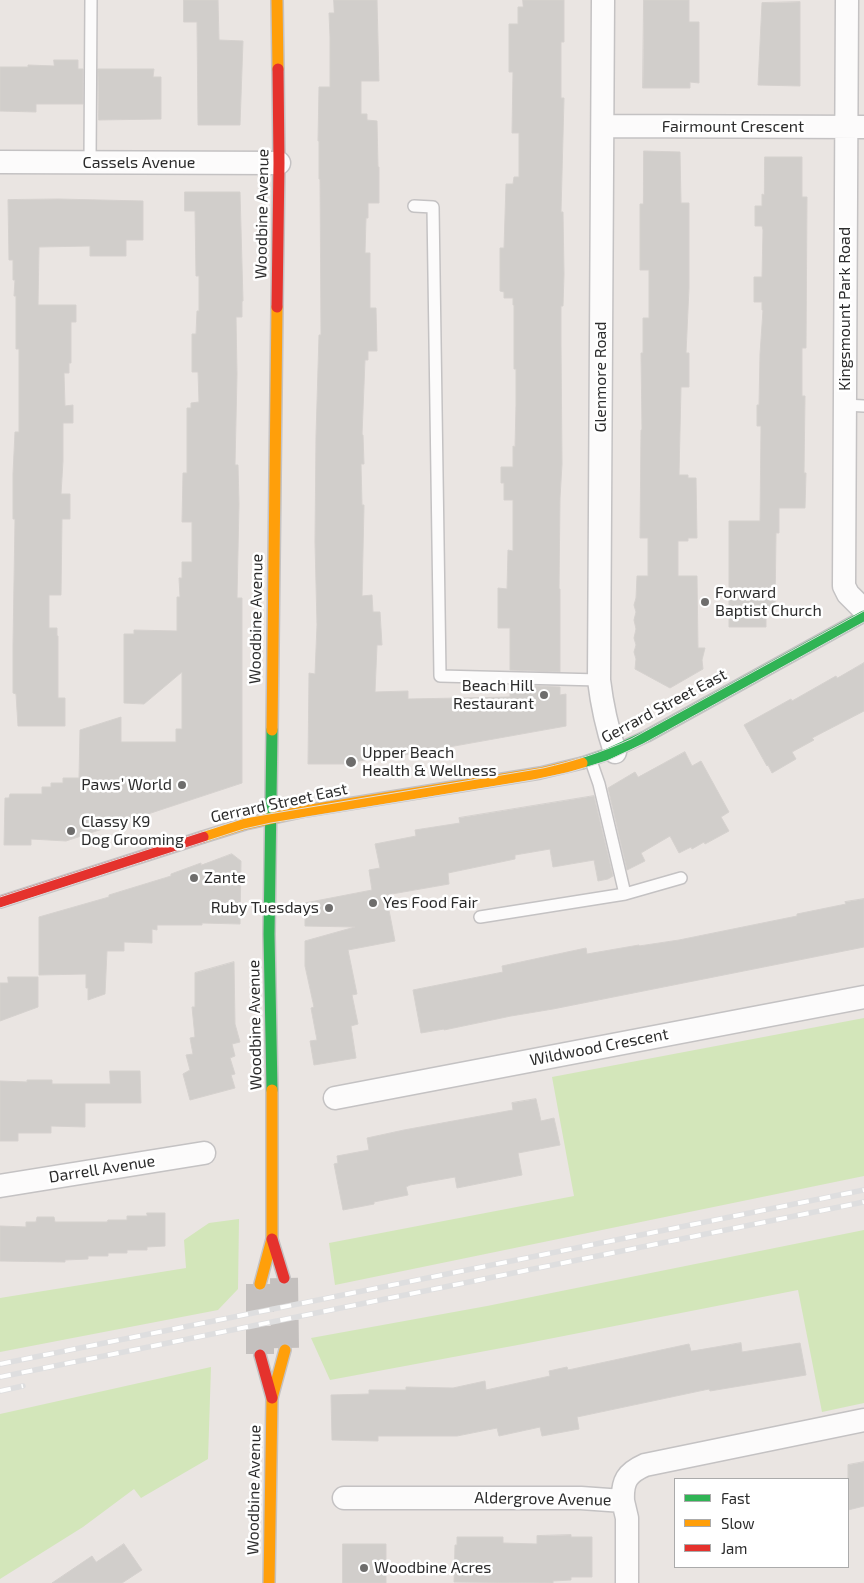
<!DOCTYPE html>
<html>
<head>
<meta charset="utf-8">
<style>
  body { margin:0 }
  #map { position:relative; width:864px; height:1583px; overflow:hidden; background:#eae5e2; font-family:"Exo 2",sans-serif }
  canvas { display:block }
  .legend { position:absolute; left:674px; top:1478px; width:175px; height:90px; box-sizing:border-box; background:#fff; border:1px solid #ababab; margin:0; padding:6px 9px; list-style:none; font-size:15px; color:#2c2c2c }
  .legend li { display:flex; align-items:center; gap:10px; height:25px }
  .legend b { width:25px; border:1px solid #ababab }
</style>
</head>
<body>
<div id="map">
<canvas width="864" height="1583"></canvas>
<ul class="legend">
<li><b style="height:6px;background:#30b455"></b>Fast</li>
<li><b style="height:6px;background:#ff9f0a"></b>Slow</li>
<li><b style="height:6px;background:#e5322d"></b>Jam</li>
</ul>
</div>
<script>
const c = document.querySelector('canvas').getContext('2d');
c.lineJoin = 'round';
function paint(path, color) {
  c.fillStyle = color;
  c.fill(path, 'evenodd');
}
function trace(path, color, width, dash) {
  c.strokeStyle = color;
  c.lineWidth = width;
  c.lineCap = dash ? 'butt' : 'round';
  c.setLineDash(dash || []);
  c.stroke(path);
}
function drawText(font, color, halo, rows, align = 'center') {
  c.font = font + ' "Exo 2",sans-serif';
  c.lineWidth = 5;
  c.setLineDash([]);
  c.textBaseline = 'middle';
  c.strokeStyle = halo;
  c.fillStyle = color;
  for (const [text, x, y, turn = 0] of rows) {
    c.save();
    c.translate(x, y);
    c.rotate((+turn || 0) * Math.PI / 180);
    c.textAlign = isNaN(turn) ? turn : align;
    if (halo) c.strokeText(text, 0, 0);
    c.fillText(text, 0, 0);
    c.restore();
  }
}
paint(new Path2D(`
  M 864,1018 L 864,1176 L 335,1285 L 329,1243 L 574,1196 L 552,1077 Z
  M 239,1219 L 238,1289 L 218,1310 L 0,1352 L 0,1298 L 186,1268 L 184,1240 L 209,1223 Z
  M 864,1230 L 864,1403 L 822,1412 L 798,1290 L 523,1344 L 330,1380 L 311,1338 L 487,1306 Z
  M 211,1367 L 208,1459 L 141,1498 L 134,1489 L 83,1527 L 0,1579 L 0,1414 Z`), '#d3e6ba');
const building = new Path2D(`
  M 184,0 L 218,0 L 219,40 L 243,41 L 240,125 L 198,125 L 197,22 L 184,22 Z
  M 334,0 L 377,0 L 379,81 L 361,81 L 361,114 L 367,114 L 367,120 L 377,121 L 378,167 L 379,167 L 379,203 L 368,203 L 368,218 L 366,218 L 365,253 L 370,253 L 370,308 L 376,308 L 377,351 L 368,351 L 368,360 L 365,360 L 362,435 L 363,435 L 364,464 L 361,464 L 362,505 L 364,505 L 362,596 L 372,595 L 373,612 L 380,612 L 382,645 L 377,645 L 375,692 L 408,691 L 408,699 L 510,697 L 510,685 L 560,687 L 560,695 L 566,694 L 566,726 L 393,757 L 390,755 L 344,764 L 308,764 L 309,673 L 315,674 L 317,625 L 315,542 L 316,436 L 319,335 L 321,335 L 320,179 L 319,179 L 319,141 L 318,141 L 319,87 L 330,87 L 330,37 L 329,13 L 334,13 Z
  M 523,0 L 564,0 L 564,42 L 561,42 L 561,98 L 564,98 L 561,212 L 563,212 L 564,274 L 563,306 L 561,306 L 561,345 L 562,464 L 560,498 L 559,589 L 560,589 L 560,672 L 510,670 L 510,628 L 498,628 L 498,588 L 507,589 L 508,550 L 513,551 L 513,500 L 504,500 L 504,483 L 501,483 L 501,467 L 513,467 L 513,446 L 515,447 L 516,405 L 516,369 L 514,369 L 514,305 L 513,305 L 513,298 L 504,298 L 504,292 L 500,291 L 500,248 L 504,248 L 506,184 L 513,184 L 514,177 L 519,177 L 519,133 L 512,133 L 513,72 L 509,72 L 509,24 L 518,24 L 518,7 L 523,7 Z
  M 644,0 L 689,0 L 689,22 L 699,22 L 699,83 L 690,82 L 690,88 L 643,88 Z
  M 800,2 L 800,86 L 758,85 L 762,3 Z
  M 54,60 L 78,60 L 78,69 L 83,69 L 83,104 L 36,104 L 36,112 L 0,111 L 0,67 L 28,67 L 28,65 L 54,66 Z
  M 98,69 L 154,69 L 153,77 L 161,77 L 161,119 L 99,120 Z
  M 644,151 L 680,152 L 681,203 L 689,203 L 689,288 L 686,353 L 689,353 L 689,387 L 681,387 L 679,475 L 688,475 L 688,478 L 696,478 L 697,538 L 688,538 L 688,541 L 678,541 L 678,576 L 697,576 L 698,648 L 705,648 L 702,660 L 703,669 L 670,688 L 635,669 L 636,659 L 634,652 L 636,645 L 634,638 L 636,629 L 634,620 L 636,612 L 634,605 L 636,598 L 637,576 L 648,576 L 648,538 L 640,538 L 641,430 L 642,430 L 641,353 L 643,353 L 643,318 L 649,318 L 649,270 L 640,270 L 640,204 L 643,204 Z
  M 765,157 L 802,157 L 802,197 L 807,197 L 806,348 L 802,348 L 802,396 L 805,396 L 804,473 L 806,473 L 805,508 L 779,508 L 779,533 L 776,533 L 775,610 L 766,610 L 766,627 L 729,627 L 729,521 L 760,521 L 761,426 L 757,426 L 757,405 L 759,405 L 760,354 L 763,310 L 762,310 L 762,302 L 754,302 L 754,277 L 762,277 L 763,230 L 762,226 L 755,226 L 755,206 L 762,206 L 762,194 L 764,195 Z
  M 185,192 L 240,192 L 243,301 L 242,301 L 242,317 L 236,317 L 237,374 L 235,465 L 238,465 L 239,504 L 237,598 L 242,598 L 242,783 L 66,841 L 31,839 L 31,845 L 4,845 L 5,798 L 9,798 L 10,794 L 42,794 L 42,787 L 51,787 L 51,783 L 63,783 L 63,778 L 79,778 L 80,730 L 121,717 L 121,742 L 176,742 L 176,729 L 182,729 L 182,672 L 144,704 L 124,703 L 124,634 L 134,634 L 134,630 L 177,631 L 177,597 L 180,597 L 179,578 L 182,578 L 182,562 L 192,562 L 192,522 L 182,522 L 183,473 L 187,473 L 187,408 L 191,408 L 191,403 L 199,402 L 198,372 L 192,372 L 192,334 L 196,334 L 197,311 L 199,311 L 199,276 L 196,276 L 195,211 L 185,211 Z
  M 58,199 L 143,201 L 143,240 L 126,240 L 126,256 L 90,256 L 90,246 L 39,247 L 38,305 L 76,305 L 76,322 L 71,322 L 71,363 L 69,363 L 69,373 L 64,373 L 65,406 L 73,405 L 73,423 L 63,423 L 63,461 L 61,494 L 70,494 L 70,519 L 62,519 L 61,595 L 49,595 L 49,628 L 57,628 L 57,636 L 58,636 L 58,698 L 65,698 L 65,726 L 18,726 L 16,694 L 13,693 L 13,645 L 15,519 L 13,519 L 13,474 L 15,432 L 19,432 L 19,349 L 16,349 L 16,296 L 14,296 L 15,280 L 13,280 L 13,260 L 9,260 L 8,200 Z
  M 864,663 L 864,711 L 812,738 L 814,740 L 792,752 L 796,759 L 772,773 L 768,765 L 767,766 L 744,725 L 791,699 L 792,701 L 836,676 L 837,678 Z
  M 685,752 L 692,766 L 701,761 L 729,812 L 721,817 L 729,831 L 705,844 L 704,842 L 692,849 L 691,847 L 679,853 L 670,836 L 641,853 L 645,861 L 627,870 L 608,788 L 635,772 L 638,777 Z
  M 594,796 L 613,876 L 608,879 L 598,881 L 594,860 L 553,867 L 550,849 L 515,855 L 515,859 L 448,873 L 449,884 L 386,895 L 395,941 L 348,950 L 357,994 L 352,995 L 358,1024 L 351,1026 L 356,1058 L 314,1065 L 310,1041 L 317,1040 L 311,1008 L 314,1007 L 305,966 L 305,941 L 355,927 L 305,926 L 305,903 L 372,890 L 369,870 L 380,868 L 375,844 L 416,836 L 415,830 L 460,823 L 459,818 Z
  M 232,854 L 241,861 L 240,924 L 202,923 L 202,925 L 157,925 L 157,930 L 152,929 L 152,943 L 124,942 L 124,951 L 107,951 L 105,994 L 88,1000 L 88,988 L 86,988 L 86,974 L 39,975 L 39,917 L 109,897 L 109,895 L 171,876 L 171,874 L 201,863 L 201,865 Z
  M 864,899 L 864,947 L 553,1009 L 511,1016 L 444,1030 L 444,1029 L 421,1033 L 413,990 L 503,972 L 502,966 L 586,948 L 587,954 L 639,945 L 639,946 L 679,940 L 797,916 L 797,914 L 846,904 L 845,902 Z
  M 234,962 L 235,1024 L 240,1042 L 232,1044 L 235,1056 L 230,1058 L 235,1074 L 231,1075 L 235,1088 L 190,1100 L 183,1074 L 190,1070 L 186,1055 L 193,1054 L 190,1038 L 195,1037 L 192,1007 L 195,1007 L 195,973 Z
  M 8,977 L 38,977 L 38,1007 L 0,1021 L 0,983 L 8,983 Z
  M 110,1071 L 140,1071 L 141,1103 L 85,1103 L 85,1127 L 51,1126 L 51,1133 L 18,1133 L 18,1141 L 0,1141 L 0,1081 L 27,1082 L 27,1080 L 52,1080 L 52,1084 L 110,1084 Z
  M 536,1099 L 541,1121 L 554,1118 L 560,1145 L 518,1153 L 522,1175 L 457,1188 L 455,1177 L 410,1185 L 406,1187 L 408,1195 L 374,1202 L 374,1204 L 343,1210 L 334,1164 L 338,1163 L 337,1156 L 369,1150 L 367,1138 L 404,1130 L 513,1110 L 512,1103 Z
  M 147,1213 L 165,1213 L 165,1246 L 147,1247 L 147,1250 L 127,1250 L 127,1253 L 108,1253 L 108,1256 L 88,1256 L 88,1259 L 65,1260 L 65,1262 L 0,1261 L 0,1226 L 26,1227 L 26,1222 L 36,1222 L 37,1217 L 54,1217 L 55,1222 L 107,1222 L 108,1220 L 127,1220 L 127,1216 L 147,1216 Z
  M 741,1343 L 742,1352 L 800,1343 L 806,1375 L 710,1391 L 709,1389 L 577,1417 L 579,1429 L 542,1436 L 540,1427 L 499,1436 L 497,1428 L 457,1436 L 378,1436 L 378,1441 L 332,1440 L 331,1395 L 369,1394 L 369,1390 L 406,1390 L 406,1387 L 453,1388 L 485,1381 L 486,1390 L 550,1376 L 549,1371 L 567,1367 L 568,1370 L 689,1344 L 691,1351 Z
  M 864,1462 L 864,1506 L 848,1510 L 848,1465 Z
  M 571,1535 L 571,1537 L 592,1537 L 592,1577 L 571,1577 L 571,1580 L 553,1581 L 553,1583 L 454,1582 L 455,1545 L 457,1545 L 457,1537 L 503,1537 L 503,1543 L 537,1544 L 537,1536 Z
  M 124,1544 L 142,1570 L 122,1583 L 52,1583 L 92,1556 L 96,1562 Z
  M 343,1544 L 386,1544 L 386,1583 L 343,1583 Z`);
paint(building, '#d1cecb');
trace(building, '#d5d1ce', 1);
trace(new Path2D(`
  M 284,1278 L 285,1350
  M 260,1284 L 260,1355`), '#c4c0be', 28, [28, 14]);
const lane = new Path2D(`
  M 90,162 L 91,0
  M 414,206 L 433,207 L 440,676 L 599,680
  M 845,405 L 864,406
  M 591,761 L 599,784 L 625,894
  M 480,917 L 625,894 L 681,878`);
const street = new Path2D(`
  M 603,0 L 599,680 C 602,705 607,728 615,752
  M 847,0 L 844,586 L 848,594 L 864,610
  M 603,126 L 864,127
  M 0,162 L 279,163
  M 335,1098 L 864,997
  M 0,1186 L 204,1153
  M 344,1498 L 581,1498 L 623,1501 C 622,1481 627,1473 645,1465 L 864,1420
  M 623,1501 L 627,1518 L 627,1583`);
const fast = new Path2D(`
  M 582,763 L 608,754 L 647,736 L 864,616
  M 272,1090 L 269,934 L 272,730`);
const slow = new Path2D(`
  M 277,0 L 278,69
  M 272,730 L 277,307
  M 203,837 L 245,824 L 305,811 L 540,773 L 582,763
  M 260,1284 L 272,1239 L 272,1090
  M 269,1583 L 272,1398 L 285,1350`);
const jam = new Path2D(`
  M 277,307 L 279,163 L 278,69
  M 0,902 L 203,837
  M 272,1239 L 284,1278
  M 260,1355 L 272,1398`);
trace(lane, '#c4c2c3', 14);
trace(street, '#c4c2c3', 25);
trace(fast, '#c4c2c3', 14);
trace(slow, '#c4c2c3', 14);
trace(jam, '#c4c2c3', 14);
trace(lane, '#fcfbfb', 11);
trace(street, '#fcfbfb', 22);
trace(fast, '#30b455', 11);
trace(slow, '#ff9f0a', 11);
trace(jam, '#e5322d', 11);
trace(new Path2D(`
  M 0,897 L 245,818 L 543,768 C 574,761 602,752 631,739 L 864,611
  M 0,908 L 244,829 L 271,823 L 533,780 L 567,773 L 607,761 L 643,744 L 864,622`), '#dededf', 1);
const rail = new Path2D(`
  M 0,1364 L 864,1190
  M 0,1377 L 864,1202
  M 0,1391 L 23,1386`);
trace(rail, '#dededf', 5.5);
trace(rail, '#fff', 4, [11]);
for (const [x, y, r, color] of [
  [705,602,5,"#6e6d6c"],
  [544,695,5,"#6e6d6c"],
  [351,762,6,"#6e6d6c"],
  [182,785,5,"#6e6d6c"],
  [71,831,5,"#6e6d6c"],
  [194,878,5,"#6e6d6c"],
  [373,903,5,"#6e6d6c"],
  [329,908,5,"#6e6d6c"],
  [364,1568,5,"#6e6d6c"]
]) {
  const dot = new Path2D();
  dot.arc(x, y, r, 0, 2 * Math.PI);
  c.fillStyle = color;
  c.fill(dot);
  trace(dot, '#fff', 2);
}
drawText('16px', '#2c2c2c', '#fff', [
  ["Fairmount Crescent",733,127],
  ["Cassels Avenue",139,163],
  ["Woodbine Avenue",262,214,-89],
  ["Kingsmount Park Road",845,309,-90],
  ["Glenmore Road",601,377,-90],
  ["Woodbine Avenue",256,619,-89],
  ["Gerrard Street East",664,706,-28],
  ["Gerrard Street East",279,803,-12],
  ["Woodbine Avenue",255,1025,-91],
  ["Wildwood Crescent",599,1047,-11],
  ["Darrell Avenue",102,1169,-9],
  ["Woodbine Avenue",254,1490,-89],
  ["Aldergrove Avenue",543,1499,1]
]);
drawText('16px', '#2c2c2c', '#fff', [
  ["Forward",715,593],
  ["Baptist Church",715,611],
  ["Beach Hill",534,686,"right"],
  ["Restaurant",534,704,"right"],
  ["Upper Beach",362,753],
  ["Health & Wellness",362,771],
  ["Paws’ World",172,785,"right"],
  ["Classy K9",81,822],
  ["Dog Grooming",81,840],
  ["Zante",204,878],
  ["Yes Food Fair",383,903],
  ["Ruby Tuesdays",319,908,"right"],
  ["Woodbine Acres",374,1568]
], 'left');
</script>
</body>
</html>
